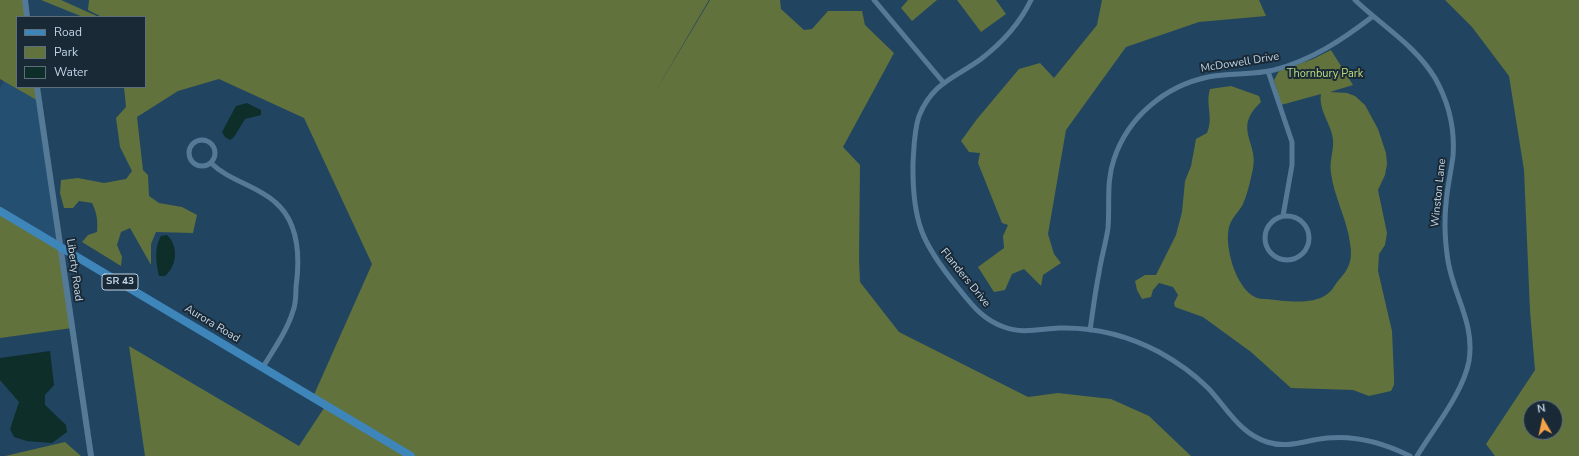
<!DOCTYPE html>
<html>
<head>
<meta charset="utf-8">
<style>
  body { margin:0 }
  #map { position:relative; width:1579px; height:456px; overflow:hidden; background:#214460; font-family:"Nunito Sans",sans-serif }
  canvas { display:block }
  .legend { position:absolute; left:16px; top:16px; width:130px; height:72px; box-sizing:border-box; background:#1a2936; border:1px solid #5d6e7c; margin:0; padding:5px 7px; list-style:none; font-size:12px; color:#c1d5e6 }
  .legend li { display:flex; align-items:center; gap:8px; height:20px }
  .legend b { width:20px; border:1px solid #5d6e7c }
  .north { position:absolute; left:1523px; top:400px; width:40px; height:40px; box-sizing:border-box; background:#1a2936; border:1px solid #5d6e7c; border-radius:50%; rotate:351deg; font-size:11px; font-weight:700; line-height:16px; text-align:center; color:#c1d5e6 }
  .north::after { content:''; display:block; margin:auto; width:14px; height:18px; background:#f6a248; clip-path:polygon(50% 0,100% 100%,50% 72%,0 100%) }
</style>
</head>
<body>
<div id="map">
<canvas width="1579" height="456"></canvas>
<ul class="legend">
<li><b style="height:5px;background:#3e85ba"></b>Road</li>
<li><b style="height:11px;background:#61723d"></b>Park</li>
<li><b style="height:11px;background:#0e2e2a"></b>Water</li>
</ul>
<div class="north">N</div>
</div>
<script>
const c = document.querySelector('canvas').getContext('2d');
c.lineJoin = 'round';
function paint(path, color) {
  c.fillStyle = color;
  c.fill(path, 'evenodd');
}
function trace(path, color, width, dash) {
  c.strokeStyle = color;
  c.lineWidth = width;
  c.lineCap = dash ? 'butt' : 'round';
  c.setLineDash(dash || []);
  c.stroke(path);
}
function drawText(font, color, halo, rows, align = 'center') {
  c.font = font + ' "Nunito Sans",sans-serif';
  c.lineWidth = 4;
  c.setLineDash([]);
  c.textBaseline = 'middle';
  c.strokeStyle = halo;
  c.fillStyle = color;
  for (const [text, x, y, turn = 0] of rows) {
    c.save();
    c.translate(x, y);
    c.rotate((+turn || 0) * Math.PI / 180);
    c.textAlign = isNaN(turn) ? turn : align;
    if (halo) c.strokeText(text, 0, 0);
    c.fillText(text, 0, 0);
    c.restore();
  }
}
paint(new Path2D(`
  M 4,81 L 40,102 L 61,247 L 0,211 L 0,88 Z`), '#254f70');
paint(new Path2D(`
  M 0,0 L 25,0 L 27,17 L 17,17 L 17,87 L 37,87 L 40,102 L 0,79 Z
  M 41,0 L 61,0 L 99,17 L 83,17 Z
  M 89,0 L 709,0 L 655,92 L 710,0 L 780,0 L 781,9 L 804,30 L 812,29 L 828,11 L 862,11 L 865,25 L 894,53 L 843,147 L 860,165 L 859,260 L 860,282 L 899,332 L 1028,397 L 1058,393 L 1111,399 L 1149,416 L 1191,456 L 145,456 L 129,346 L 299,446 L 326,405 L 313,397 L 372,264 L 304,118 L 219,79 L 178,91 L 137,117 L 143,170 L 148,175 L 149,196 L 159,203 L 182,207 L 197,215 L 193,233 L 156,232 L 151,244 L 151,265 L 130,228 L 121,232 L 117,245 L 122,257 L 121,266 L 82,242 L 88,235 L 97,232 C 98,221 97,213 92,203 L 79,201 L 73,208 L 64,208 L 60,193 L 61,180 L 78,178 L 104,183 L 126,179 L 132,171 L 120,147 L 116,118 L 126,107 L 124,87 L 145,87 L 145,17 L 102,17 L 88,10 Z
  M 908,0 L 937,0 L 912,21 L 901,8 Z
  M 957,0 L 996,0 L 1006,14 L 981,32 Z
  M 1102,0 L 1259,0 L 1266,16 L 1199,22 L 1126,47 L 1066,130 L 1048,234 L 1054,254 L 1061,263 L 1043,275 L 1041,286 L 1024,269 L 1012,274 L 1005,290 L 994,292 L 978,267 L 1004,248 L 1003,236 L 1008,225 L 1002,223 L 978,163 L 980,153 L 969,152 L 961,141 L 977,119 L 1019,69 L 1040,63 L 1054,78 L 1097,25 Z
  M 1445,0 L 1579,0 L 1579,456 L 1495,456 L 1486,444 L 1535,370 L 1530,311 L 1524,170 L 1509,76 L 1472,27 ZM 1531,408 L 1555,408 L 1555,432 L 1531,432 Z
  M 1331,50 L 1353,85 L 1330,92 L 1347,93 L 1355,96 L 1365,105 L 1378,129 L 1386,153 L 1387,164 L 1385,175 L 1378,190 L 1387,233 L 1385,245 L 1379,254 L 1378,271 L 1392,331 L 1394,377 L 1394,385 L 1391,391 L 1369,396 L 1353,390 L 1291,388 L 1251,352 L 1203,317 L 1175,307 L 1174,303 L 1178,295 L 1173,287 L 1159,283 L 1153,290 L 1151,297 L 1142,299 L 1137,290 L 1135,281 L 1145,275 L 1156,275 L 1176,235 L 1182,212 L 1185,181 L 1191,166 L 1196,139 L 1207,133 C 1214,117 1205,105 1210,89 L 1231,86 L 1259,96 L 1261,102 C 1232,129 1259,142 1253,169 C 1250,181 1248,193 1243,204 C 1239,212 1232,217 1229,227 C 1224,247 1236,288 1255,297 C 1258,299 1263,299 1267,299 C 1284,301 1311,305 1326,295 C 1332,291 1334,286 1338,281 C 1349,269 1353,260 1350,243 C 1347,219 1334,197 1331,173 C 1329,161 1334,151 1333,140 C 1332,125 1318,110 1321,94 L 1281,105 L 1274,80 L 1279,71 L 1313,59 Z
  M 0,211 L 61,247 L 72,328 L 0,338 Z
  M 65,442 L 81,456 L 5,456 Z`), '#61723d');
paint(new Path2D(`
  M 247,103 L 261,110 L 261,115 L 245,119 L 234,137 L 230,140 L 225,137 L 222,132 L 236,106 Z
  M 167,235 C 179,246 177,266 165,276 L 159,276 C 156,264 154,247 161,236 Z
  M 50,351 L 54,385 L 45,395 L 45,405 L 66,425 L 67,432 L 52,443 L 27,441 L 14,437 L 10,429 L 19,402 L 0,380 L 0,358 Z`), '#0e2e2a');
trace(new Path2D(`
  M 874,0 L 943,82
  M 1031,0 C 1020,23 1002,43 981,59 C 955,78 933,82 919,116 C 914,131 914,147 913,163 C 912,222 922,244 959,289 C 972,305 983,320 1004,327 C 1022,334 1040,329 1059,328 C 1094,327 1129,336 1159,352 C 1177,362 1194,374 1208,388 C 1227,408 1239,433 1267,442 C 1288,449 1306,440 1327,438 C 1357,435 1384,443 1410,456
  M 1355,0 C 1382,26 1415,45 1435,78 C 1448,101 1455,129 1453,156 C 1451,172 1447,188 1446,204 C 1444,223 1445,242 1448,261 C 1454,297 1475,323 1469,361 C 1463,393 1434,428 1417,456
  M 1268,71 L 1292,142 L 1292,165 L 1283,216
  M189 153a13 13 0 1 1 26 0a13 13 0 1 1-26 0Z
  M 211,163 C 229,181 256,185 275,202 C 300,223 300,258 296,287 C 296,295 296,304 293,311 C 287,331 274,349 263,367
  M1265 238a22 22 0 1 1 44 0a22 22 0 1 1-44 0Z
  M 1090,330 C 1093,311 1095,292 1099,273 C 1101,258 1106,243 1108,228 C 1110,204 1106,182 1114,159 C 1128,117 1165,86 1208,77 C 1230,73 1253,75 1274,70 C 1312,60 1342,40 1372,17`), '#557a98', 5);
trace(new Path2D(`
  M 25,0 L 27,17
  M 37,87 L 91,456`), '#557a98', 6);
trace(new Path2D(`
  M 0,211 L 411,456`), '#3e85ba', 8);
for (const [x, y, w] of [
  [120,282,36]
]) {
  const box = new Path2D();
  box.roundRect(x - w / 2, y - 8, w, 16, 3);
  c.fillStyle = '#1a2936';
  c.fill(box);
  trace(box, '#c1d5e6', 1);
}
drawText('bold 10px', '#c1d5e6', null, [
  ["SR 43",120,282]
]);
drawText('11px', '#c1d5e6', '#1a2936', [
  ["McDowell Drive",1240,63,-9],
  ["Winston Lane",1439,193,-84],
  ["Liberty Road",74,270,82],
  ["Flanders Drive",965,278,51],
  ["Aurora Road",212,324,31]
]);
drawText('11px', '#bede80', '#1a2936', [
  ["Thornbury Park",1325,74]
]);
</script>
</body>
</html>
